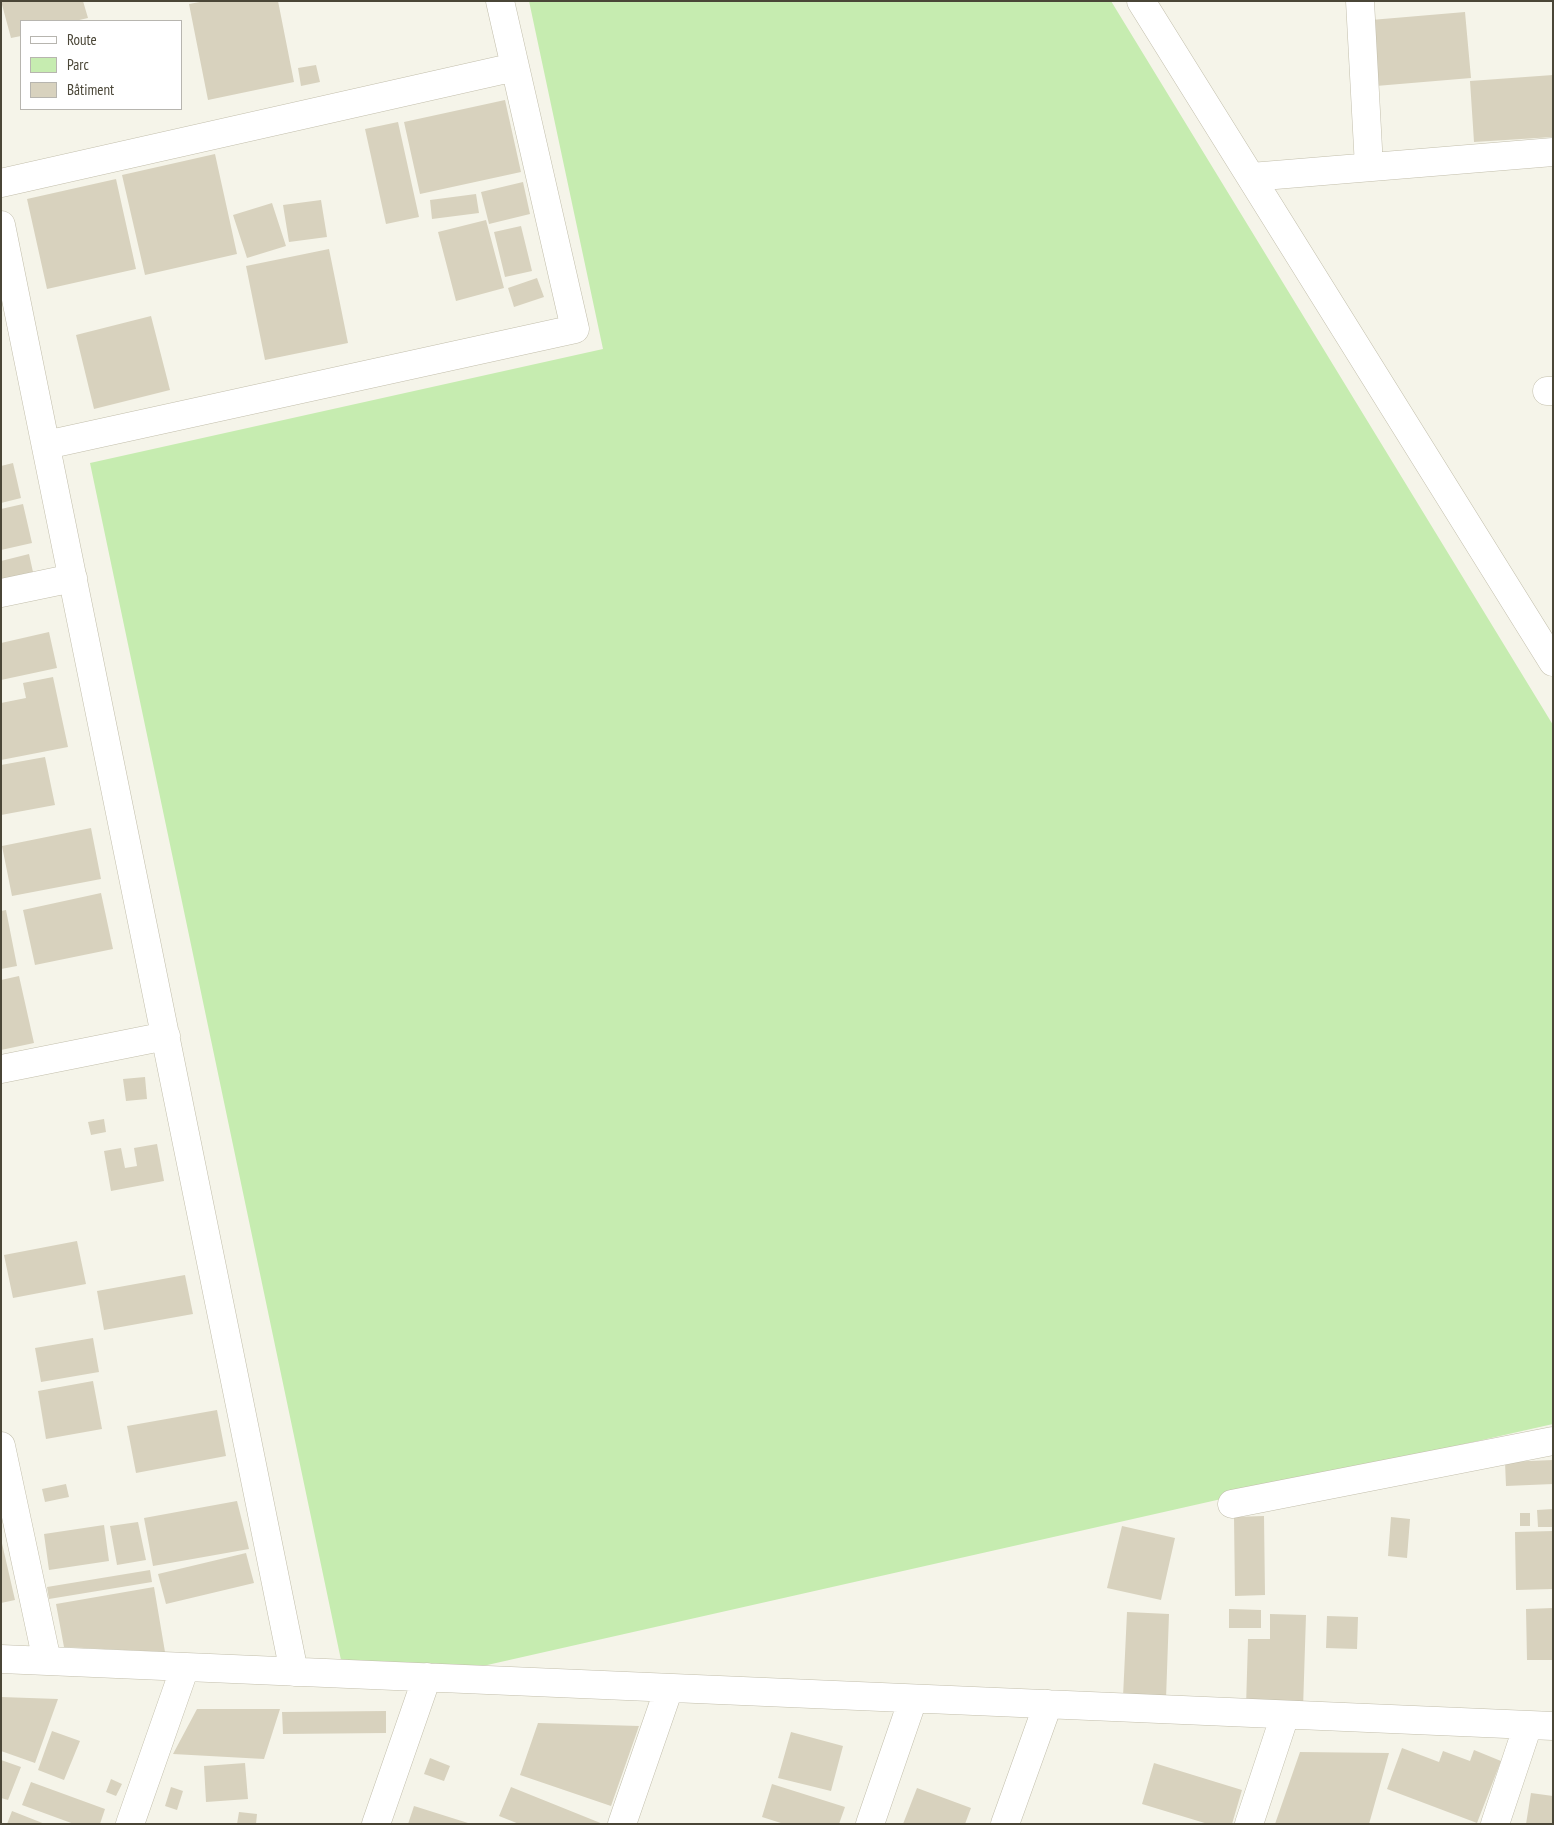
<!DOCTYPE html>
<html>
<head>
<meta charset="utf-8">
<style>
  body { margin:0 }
  #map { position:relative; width:1554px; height:1825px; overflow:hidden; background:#f5f4e9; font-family:"PT Sans Narrow",sans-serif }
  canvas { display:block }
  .frame { position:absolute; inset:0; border:2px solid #4a4637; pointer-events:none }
  .legend { position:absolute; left:20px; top:20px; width:162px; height:90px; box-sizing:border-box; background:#fff; border:1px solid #b7b5af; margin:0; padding:6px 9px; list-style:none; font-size:15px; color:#4a4637 }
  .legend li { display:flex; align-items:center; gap:10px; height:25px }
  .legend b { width:25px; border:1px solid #b7b5af }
</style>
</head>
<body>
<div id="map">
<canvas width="1554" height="1825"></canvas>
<div class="frame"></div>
<ul class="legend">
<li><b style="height:6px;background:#fff"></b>Route</li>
<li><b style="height:14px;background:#c6ecb0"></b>Parc</li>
<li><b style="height:14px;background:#d8d2be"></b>Bâtiment</li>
</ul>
</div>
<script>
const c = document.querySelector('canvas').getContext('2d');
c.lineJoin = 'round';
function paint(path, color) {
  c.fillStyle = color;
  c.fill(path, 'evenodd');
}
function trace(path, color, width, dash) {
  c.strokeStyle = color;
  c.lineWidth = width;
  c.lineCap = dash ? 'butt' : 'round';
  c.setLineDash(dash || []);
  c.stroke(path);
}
paint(new Path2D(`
  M 529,1 L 1111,1 L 1553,725 L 1553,1424 L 443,1675 L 341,1660 L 90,463 L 603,349 Z`), '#c6ecb0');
paint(new Path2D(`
  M 1,1 L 83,1 L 88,18 L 75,21 L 21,21 L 21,36 L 11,38 Z
  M 205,1 L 278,1 L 294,82 L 208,100 L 189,4 Z
  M 1465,12 L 1471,78 L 1376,86 L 1371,20 Z
  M 316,65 L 320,82 L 301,86 L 298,68 Z
  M 1553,75 L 1553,137 L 1474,142 L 1470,81 Z
  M 505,100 L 521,172 L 420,194 L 404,122 Z
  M 398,122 L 419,217 L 386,224 L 365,129 Z
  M 215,154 L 237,254 L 145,275 L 122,175 Z
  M 116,179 L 136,269 L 47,289 L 27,199 Z
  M 523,182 L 530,214 L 489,224 L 481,192 Z
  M 476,194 L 479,213 L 432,219 L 430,200 Z
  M 321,200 L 327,237 L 289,242 L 283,205 Z
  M 272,203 L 286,246 L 247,258 L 233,215 Z
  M 486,220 L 504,288 L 456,301 L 438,232 Z
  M 521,226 L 532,271 L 505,277 L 494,232 Z
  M 329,249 L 348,343 L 265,360 L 246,266 Z
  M 537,278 L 544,297 L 514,307 L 508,288 Z
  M 151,316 L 170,390 L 94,409 L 76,335 Z
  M 13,463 L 21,498 L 1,503 L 1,466 Z
  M 23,504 L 32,543 L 1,550 L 1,509 Z
  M 29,554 L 33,572 L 1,579 L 1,561 Z
  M 49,632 L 57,668 L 1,680 L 1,643 Z
  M 53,677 L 68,747 L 1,760 L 1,703 L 26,698 L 23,683 Z
  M 45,757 L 55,805 L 1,815 L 1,765 Z
  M 91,828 L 101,879 L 12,896 L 2,846 Z
  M 101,893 L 113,949 L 35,965 L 23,910 Z
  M 6,910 L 17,966 L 1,969 L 1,911 Z
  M 19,976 L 34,1043 L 1,1050 L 1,980 Z
  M 145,1077 L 147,1099 L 126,1101 L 123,1079 Z
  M 104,1119 L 106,1132 L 91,1135 L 88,1122 Z
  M 157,1144 L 164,1181 L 111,1191 L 104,1151 L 121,1148 L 125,1168 L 137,1166 L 134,1148 Z
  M 77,1241 L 86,1284 L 13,1298 L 4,1255 Z
  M 185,1275 L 193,1314 L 104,1330 L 97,1291 Z
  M 93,1338 L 99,1372 L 41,1382 L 35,1348 Z
  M 93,1381 L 102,1429 L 46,1439 L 38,1391 Z
  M 217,1410 L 226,1456 L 136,1473 L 127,1426 Z
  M 1553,1460 L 1553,1484 L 1506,1486 L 1505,1462 Z
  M 66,1484 L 69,1497 L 45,1502 L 42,1489 Z
  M 237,1501 L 249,1549 L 153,1566 L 144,1518 Z
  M 1553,1509 L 1553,1527 L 1538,1527 L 1537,1510 Z
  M 1520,1513 L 1530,1513 L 1530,1526 L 1520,1526 Z
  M 1264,1516 L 1265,1595 L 1235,1596 L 1234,1517 Z
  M 1391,1517 L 1410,1519 L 1407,1558 L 1388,1556 Z
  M 138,1522 L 146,1560 L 117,1565 L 110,1526 Z
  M 104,1525 L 109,1561 L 49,1570 L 44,1534 Z
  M 1122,1526 L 1175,1538 L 1161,1600 L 1107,1588 Z
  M 1553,1531 L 1553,1589 L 1516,1590 L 1515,1532 Z
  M 1,1539 L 15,1600 L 1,1603 Z
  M 246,1553 L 254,1583 L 166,1604 L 158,1574 Z
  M 150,1570 L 152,1582 L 49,1599 L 47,1587 Z
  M 154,1587 L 165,1652 L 64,1647 L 56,1604 Z
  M 1553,1608 L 1553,1660 L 1527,1660 L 1526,1609 Z
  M 1229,1609 L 1261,1610 L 1261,1628 L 1229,1628 Z
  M 1127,1612 L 1169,1614 L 1166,1699 L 1123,1697 Z
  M 1270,1614 L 1306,1615 L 1303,1709 L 1246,1707 L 1248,1639 L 1270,1639 Z
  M 1327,1616 L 1358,1617 L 1357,1649 L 1326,1648 Z
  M 1,1697 L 58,1699 L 35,1763 L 1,1751 Z
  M 197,1709 L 280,1709 L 264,1759 L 173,1754 Z
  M 386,1711 L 386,1733 L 283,1734 L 282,1712 Z
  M 538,1723 L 639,1726 L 611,1806 L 520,1775 Z
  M 52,1731 L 80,1741 L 64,1780 L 38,1770 Z
  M 791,1732 L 843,1746 L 831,1791 L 778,1778 Z
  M 1402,1748 L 1439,1762 L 1443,1751 L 1470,1761 L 1474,1750 L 1501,1761 L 1477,1823 L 1387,1789 Z
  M 1300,1752 L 1389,1753 L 1369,1824 L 1275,1824 Z
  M 430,1758 L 450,1766 L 444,1781 L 424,1774 Z
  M 1,1760 L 21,1767 L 8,1800 L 1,1798 Z
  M 245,1763 L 248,1799 L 206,1802 L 204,1766 Z
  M 1154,1763 L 1242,1790 L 1232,1824 L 1208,1824 L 1142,1804 Z
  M 111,1779 L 122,1784 L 116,1796 L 106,1792 Z
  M 31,1782 L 105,1809 L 100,1824 L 74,1824 L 22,1805 Z
  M 772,1784 L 845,1807 L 839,1824 L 784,1824 L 762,1817 Z
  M 171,1787 L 183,1791 L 177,1810 L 165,1806 Z
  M 511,1787 L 603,1824 L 519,1824 L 499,1816 Z
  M 917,1788 L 971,1808 L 965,1824 L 903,1824 Z
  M 1531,1793 L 1553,1796 L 1553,1824 L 1526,1824 Z
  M 414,1806 L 468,1823 L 468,1824 L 408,1824 Z
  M 12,1811 L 45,1824 L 7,1824 Z
  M 239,1812 L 257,1814 L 256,1824 L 237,1824 Z`), '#d8d2be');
const minor = new Path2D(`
  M 1141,1 L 1553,662
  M 1360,1 L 1369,167
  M 1251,177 L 1553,152
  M 1,183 L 515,67
  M 1,225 L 294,1672
  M 1547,391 L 1553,391
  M 46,445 L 575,329 L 500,1
  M 1,593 L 73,578
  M 1,1069 L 166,1036
  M 1,1446 L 47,1661
  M 1232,1504 L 1553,1441
  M 1,1659 L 1553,1726
  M 130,1824 L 185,1667
  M 376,1824 L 427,1677
  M 622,1824 L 669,1688
  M 870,1824 L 913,1699
  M 1005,1824 L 1048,1704
  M 1249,1824 L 1285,1715
  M 1495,1824 L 1528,1725`);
trace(minor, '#c2beab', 29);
trace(minor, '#fff', 28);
</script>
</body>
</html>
